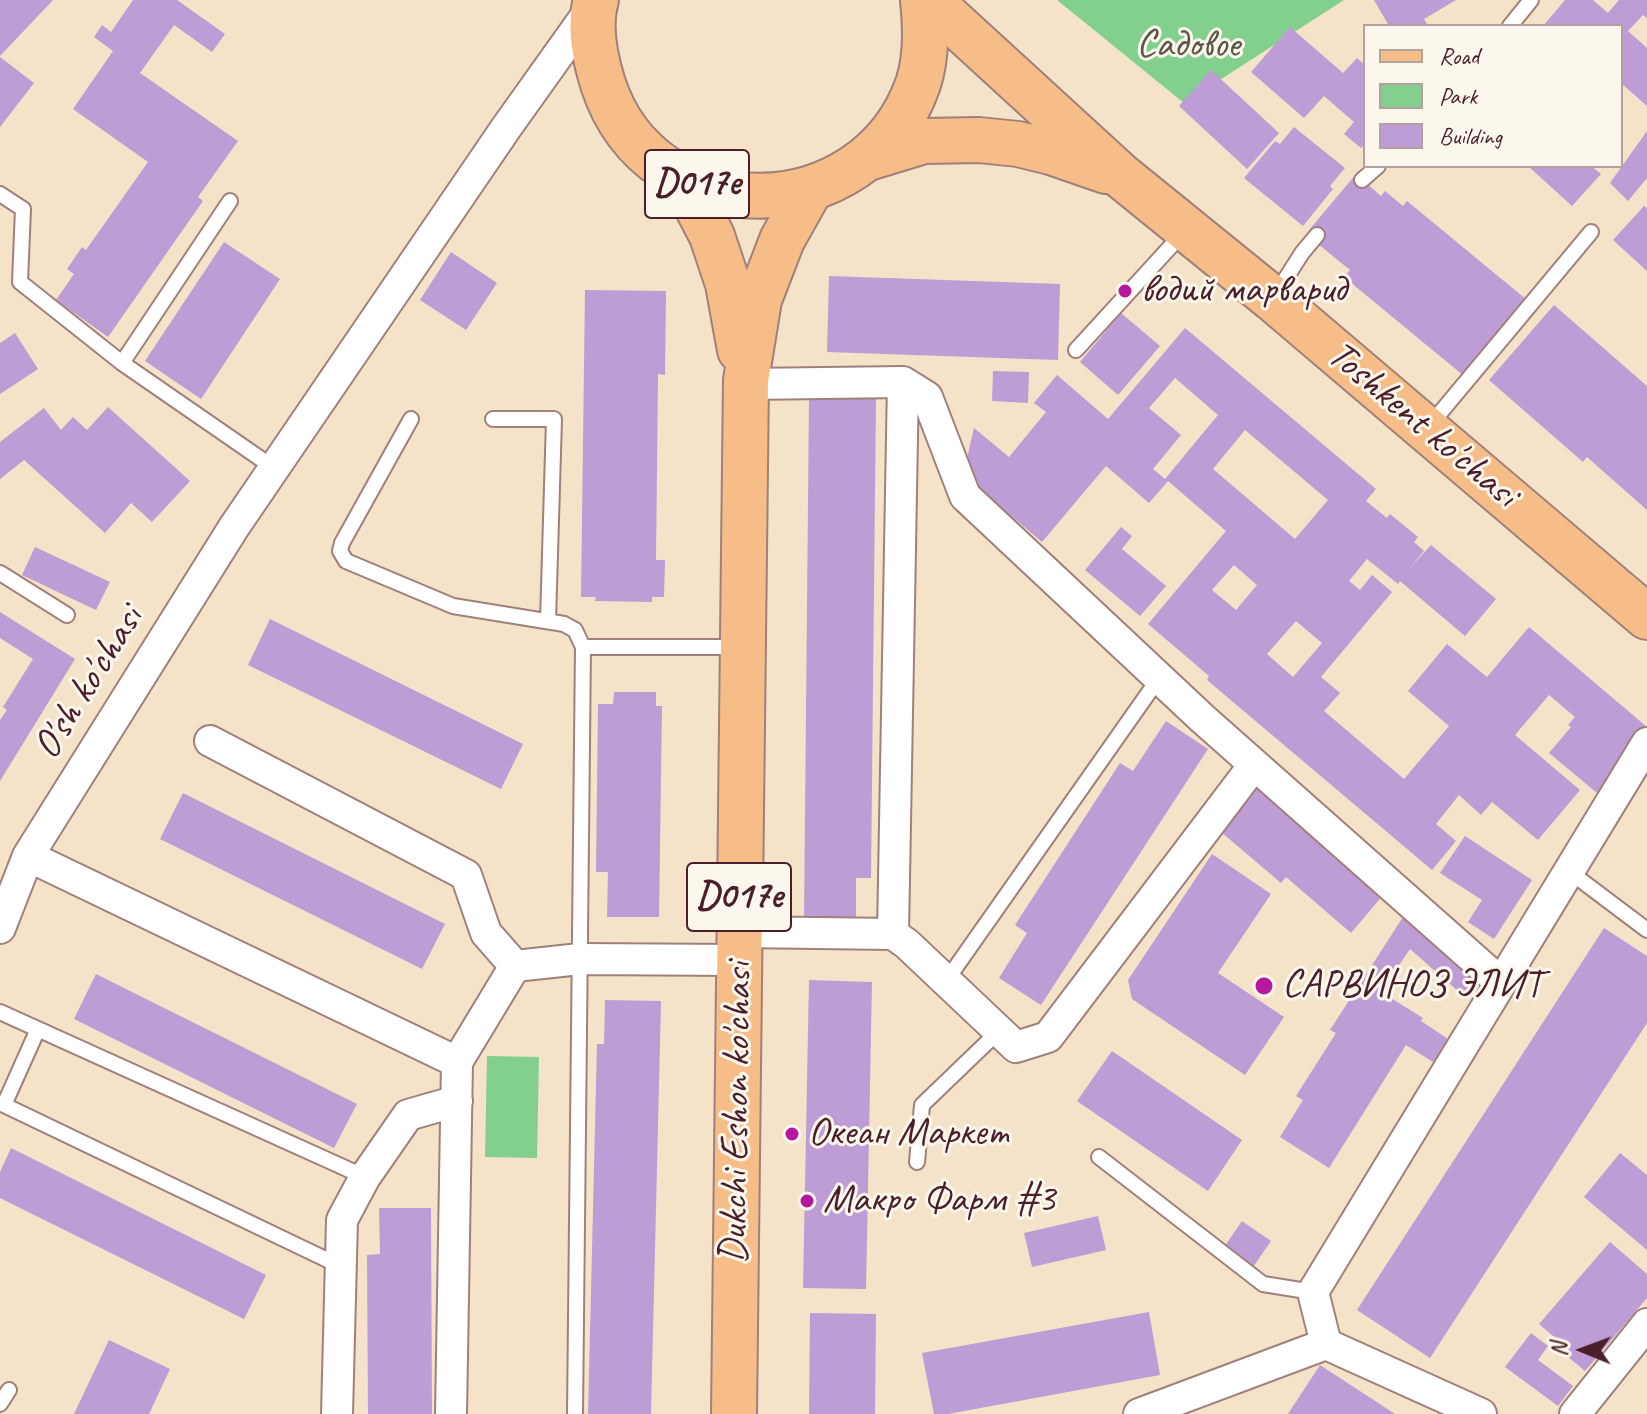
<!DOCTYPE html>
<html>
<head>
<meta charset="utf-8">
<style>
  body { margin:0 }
  #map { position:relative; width:1647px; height:1414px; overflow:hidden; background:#f4e2c9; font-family:Caveat,sans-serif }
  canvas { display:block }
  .legend { position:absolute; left:1363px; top:24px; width:260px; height:144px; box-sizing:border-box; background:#fbf7ec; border:2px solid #b4a19f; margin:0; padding:10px 14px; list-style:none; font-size:24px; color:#4a1f2b }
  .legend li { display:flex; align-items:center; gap:16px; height:40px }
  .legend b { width:40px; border:2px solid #b4a19f }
  .north { position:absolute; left:1543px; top:1310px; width:80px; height:80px; -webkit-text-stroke:6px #fbf7ec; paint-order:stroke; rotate:271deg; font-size:22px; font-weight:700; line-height:32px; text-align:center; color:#4a1f2b }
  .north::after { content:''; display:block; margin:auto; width:28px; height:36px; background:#4a1f2b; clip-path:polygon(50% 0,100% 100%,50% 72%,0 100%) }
</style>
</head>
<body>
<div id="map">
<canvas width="1647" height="1414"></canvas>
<ul class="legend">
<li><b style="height:10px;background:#f7bd88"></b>Road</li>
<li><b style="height:22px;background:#83d08e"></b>Park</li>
<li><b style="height:22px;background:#be9cd5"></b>Building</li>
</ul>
<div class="north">N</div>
</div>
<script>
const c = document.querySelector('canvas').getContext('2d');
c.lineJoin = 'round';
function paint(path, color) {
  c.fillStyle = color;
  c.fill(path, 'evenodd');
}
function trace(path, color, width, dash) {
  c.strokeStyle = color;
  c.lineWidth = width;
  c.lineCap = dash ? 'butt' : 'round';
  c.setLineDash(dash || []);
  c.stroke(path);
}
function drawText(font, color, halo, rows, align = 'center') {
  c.font = font + ' Caveat,sans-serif';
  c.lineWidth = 6;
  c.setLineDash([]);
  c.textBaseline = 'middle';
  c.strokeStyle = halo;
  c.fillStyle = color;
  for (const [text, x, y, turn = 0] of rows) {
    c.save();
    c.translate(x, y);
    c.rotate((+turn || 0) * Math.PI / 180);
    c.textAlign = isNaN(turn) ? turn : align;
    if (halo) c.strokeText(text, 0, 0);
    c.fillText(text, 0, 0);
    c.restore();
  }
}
paint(new Path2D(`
  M 1057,0 L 1344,0 L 1184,103 Z
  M 487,1056 L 539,1057 L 537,1158 L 485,1157 Z`), '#83d08e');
paint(new Path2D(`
  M 0,0 L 53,0 L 0,56 Z
  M 133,0 L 177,0 L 225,34 L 212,52 L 174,25 L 140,73 L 238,141 L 198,197 L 203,201 L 108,337 L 56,300 L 74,274 L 67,269 L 82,247 L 86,250 L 148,162 L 73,109 L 113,51 L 94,37 L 102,25 L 111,32 Z
  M 1374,0 L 1456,0 L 1424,19 L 1428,26 L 1389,26 Z
  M 1565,0 L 1593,0 L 1608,13 L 1619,0 L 1647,0 L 1647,18 L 1643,15 L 1628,31 L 1647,48 L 1647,106 L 1621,83 L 1621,26 L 1543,26 Z
  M 1290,27 L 1343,73 L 1357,58 L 1365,65 L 1365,144 L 1361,148 L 1344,134 L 1354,122 L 1324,96 L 1304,118 L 1251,72 Z
  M 0,57 L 34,83 L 0,127 Z
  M 1211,70 L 1279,133 L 1247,169 L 1179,106 Z
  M 1294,127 L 1345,168 L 1330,186 L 1333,189 L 1303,226 L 1244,178 L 1275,141 L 1280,144 Z
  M 1647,131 L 1647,178 L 1628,201 L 1610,183 Z
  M 1528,166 L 1591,166 L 1601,174 L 1572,206 Z
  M 1356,174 L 1381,196 L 1385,191 L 1403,206 L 1407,201 L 1527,300 L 1464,376 L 1344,277 L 1350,270 L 1318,244 L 1322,238 L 1310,229 Z
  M 1644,206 L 1647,208 L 1647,271 L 1613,240 Z
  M 224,242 L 280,279 L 201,399 L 145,361 Z
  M 451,252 L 497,283 L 466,330 L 420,300 Z
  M 829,276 L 1060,284 L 1058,360 L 827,352 Z
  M 585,290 L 666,291 L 665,375 L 658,374 L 656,560 L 665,560 L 664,597 L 652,597 L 652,602 L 595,601 L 596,597 L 581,597 Z
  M 1554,305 L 1647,386 L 1647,510 L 1587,457 L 1583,462 L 1489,380 Z
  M 1121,313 L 1160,346 L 1118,395 L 1080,362 Z
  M 1185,328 L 1376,489 L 1366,501 L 1387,518 L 1390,514 L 1418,537 L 1414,542 L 1424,551 L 1408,570 L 1431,545 L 1496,599 L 1465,636 L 1400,581 L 1398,584 L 1367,559 L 1349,581 L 1360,590 L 1372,575 L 1392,592 L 1321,677 L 1340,693 L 1324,711 L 1404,779 L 1449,726 L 1408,691 L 1447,644 L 1487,677 L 1529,627 L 1647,727 L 1647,733 L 1597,793 L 1549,753 L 1571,727 L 1568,725 L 1575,717 L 1549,695 L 1515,735 L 1580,790 L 1538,840 L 1492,802 L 1481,815 L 1459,795 L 1436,824 L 1456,841 L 1432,870 L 1207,680 L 1209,676 L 1148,624 L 1226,531 L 1168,481 L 1149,503 L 1106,466 L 1042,542 L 963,475 L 974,428 L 1009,457 L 1046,412 L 1034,403 L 1057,375 L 1108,419 ZM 1175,378 L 1218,415 L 1165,479 L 1153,469 L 1181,435 L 1149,408 ZM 1245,430 L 1328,500 L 1295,539 L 1213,469 ZM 1234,565 L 1257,585 L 1236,610 L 1212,590 ZM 1296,621 L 1322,643 L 1293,677 L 1267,654 Z
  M 15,333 L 38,369 L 0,394 L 0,343 Z
  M 993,371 L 1029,372 L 1028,403 L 992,401 Z
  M 809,397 L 876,398 L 871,878 L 856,878 L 856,923 L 804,922 Z
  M 108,407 L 190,481 L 152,522 L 131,503 L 105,533 L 24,460 L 0,479 L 0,442 L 44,408 L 61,430 L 73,417 L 87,430 Z
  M 1121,527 L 1132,536 L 1122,549 L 1166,586 L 1140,616 L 1085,570 Z
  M 35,547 L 110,582 L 96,610 L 22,575 Z
  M 0,612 L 75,659 L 0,781 L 0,720 L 7,710 L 3,707 L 33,659 L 0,638 Z
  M 270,619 L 523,744 L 501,789 L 248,665 Z
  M 614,692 L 656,692 L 656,706 L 662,706 L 659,917 L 607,917 L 608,872 L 596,872 L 598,704 L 613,704 Z
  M 1166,721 L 1208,749 L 1041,1005 L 999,978 L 1027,933 L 1015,925 L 1120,763 L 1133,771 Z
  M 1258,786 L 1384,894 L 1351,933 L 1286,877 L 1281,883 L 1220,831 Z
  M 183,793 L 445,924 L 422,969 L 160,839 Z
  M 1465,836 L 1532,880 L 1494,939 L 1468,922 L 1482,900 L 1440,873 Z
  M 1212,854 L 1271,894 L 1218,973 L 1284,1017 L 1245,1075 L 1132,999 L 1128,980 Z
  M 1405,914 L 1483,978 L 1466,998 L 1410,949 L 1381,992 L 1423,1018 L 1421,1021 L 1448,1039 L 1433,1062 L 1406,1045 L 1329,1168 L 1280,1137 L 1303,1100 L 1296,1096 L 1336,1033 L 1330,1030 Z
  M 1604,928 L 1647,956 L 1647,1023 L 1430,1358 L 1357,1310 Z
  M 96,974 L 357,1104 L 334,1148 L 74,1019 Z
  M 809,980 L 872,982 L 866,1289 L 803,1288 Z
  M 605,1000 L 661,1001 L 651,1414 L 588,1414 L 597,1044 L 604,1044 Z
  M 1112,1051 L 1242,1140 L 1208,1191 L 1077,1101 Z
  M 11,1148 L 266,1275 L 244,1319 L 0,1198 L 0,1172 Z
  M 1620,1153 L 1647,1175 L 1647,1250 L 1584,1197 Z
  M 379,1208 L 431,1208 L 432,1414 L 368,1414 L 367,1255 L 380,1254 Z
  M 1098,1216 L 1106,1250 L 1032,1267 L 1024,1233 Z
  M 1242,1221 L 1271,1241 L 1251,1270 L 1222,1250 Z
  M 1610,1242 L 1647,1274 L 1647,1298 L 1585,1371 L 1561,1351 L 1565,1346 L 1539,1324 Z
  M 1149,1312 L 1160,1375 L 948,1414 L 934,1414 L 922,1353 Z
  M 810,1313 L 876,1314 L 875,1414 L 809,1414 Z
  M 1531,1333 L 1548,1346 L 1538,1360 L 1573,1386 L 1558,1406 L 1505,1367 Z
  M 109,1340 L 170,1369 L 149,1414 L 74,1414 Z
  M 1320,1365 L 1395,1414 L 1288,1414 Z`), '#be9cd5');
const service = new Path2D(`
  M 1510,26 L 1531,0
  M 1362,180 L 1378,166
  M 0,194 L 23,209 L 20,282 L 122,363 L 274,468
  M 1274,297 L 1302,253 L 1317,235
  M 1076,350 L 1183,233
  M 122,363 L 230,201
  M 411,419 L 342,543 L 340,551 L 346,561 L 453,606 L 564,624 L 575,630 L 583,647 L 739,647
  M 493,419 L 554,419 L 548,621
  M 1430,425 L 1591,232
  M 0,573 L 67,615
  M 1570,872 L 1647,930
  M 946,981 L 1159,678
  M 0,1012 L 365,1177
  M 0,1103 L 340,1266
  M 4,1105 L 38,1029
  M 1099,1157 L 1263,1284 L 1313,1292
  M 917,1162 L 922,1105 L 999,1031
  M 0,1404 L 9,1390
  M 575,1414 L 583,647`);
const minor = new Path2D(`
  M 746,384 L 903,382 L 927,397 L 965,496 L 1203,719 L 1501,983
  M 210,741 L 466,875 L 486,933 L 515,966
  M 28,856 L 457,1062
  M 0,928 L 28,856 L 234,527 L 506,128 L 593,6
  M 739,932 L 893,934 L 907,944 L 1016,1047 L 1048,1037 L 1254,765
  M 893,934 L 903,382
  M 337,1414 L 342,1220 L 365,1177 L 408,1115 L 457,1101
  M 451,1414 L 457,1062 L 515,966 L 580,959 L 739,960
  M 1139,1414 L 1326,1344
  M 1481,1414 L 1326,1344 L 1313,1292 L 1647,743
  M 1575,1414 L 1647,1324`);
const primary = new Path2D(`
  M 596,0 C 588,27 595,58 603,84 C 652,234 866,232 918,84 C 927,57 926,28 923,0
  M 929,0 L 1120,175 L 1273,299 L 1647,617
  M 868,158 L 924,141 L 979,140 L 1018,144 L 1051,152 L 1106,171
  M 682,178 L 712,236 L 728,284 L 740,350
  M 734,1414 L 746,380 L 759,300 L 782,240 L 810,190`);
trace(service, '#9f807a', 18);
trace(minor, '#9f807a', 34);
trace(primary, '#9f807a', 48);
trace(service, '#fff', 14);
trace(minor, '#fff', 30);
trace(primary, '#f7bd88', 44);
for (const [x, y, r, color] of [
  [1125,291,8,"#b5179e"],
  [1264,986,10,"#b5179e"],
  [792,1134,8,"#b5179e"],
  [807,1201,8,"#b5179e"]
]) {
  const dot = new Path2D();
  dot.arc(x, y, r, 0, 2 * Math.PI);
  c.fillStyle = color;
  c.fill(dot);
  trace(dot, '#fbf7ec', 3);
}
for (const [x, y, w] of [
  [697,184,104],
  [739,897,104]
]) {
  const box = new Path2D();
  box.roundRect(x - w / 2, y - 34, w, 68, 6);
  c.fillStyle = '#fbf7ec';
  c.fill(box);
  trace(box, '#4a1f2b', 2);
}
drawText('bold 38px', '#4a1f2b', null, [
  ["D017e",697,184],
  ["D017e",739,897]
]);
drawText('40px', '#5b5449', '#fbf7ec', [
  ["Садовое",1188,46]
]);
drawText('40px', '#4a1f2b', '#fbf7ec', [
  ["водий марварид",1141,291],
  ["САРВИНОЗ ЭЛИТ",1282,986],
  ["Океан Маркет",808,1134],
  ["Макро Фарм #3",823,1201]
], 'left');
drawText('40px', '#4a1f2b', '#fbf7ec', [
  ["Toshkent ko'chasi",1422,425,40],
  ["O'sh ko'chasi",89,683,-58],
  ["Dukchi Eshon ko'chasi",737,1113,-89]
]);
</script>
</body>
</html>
